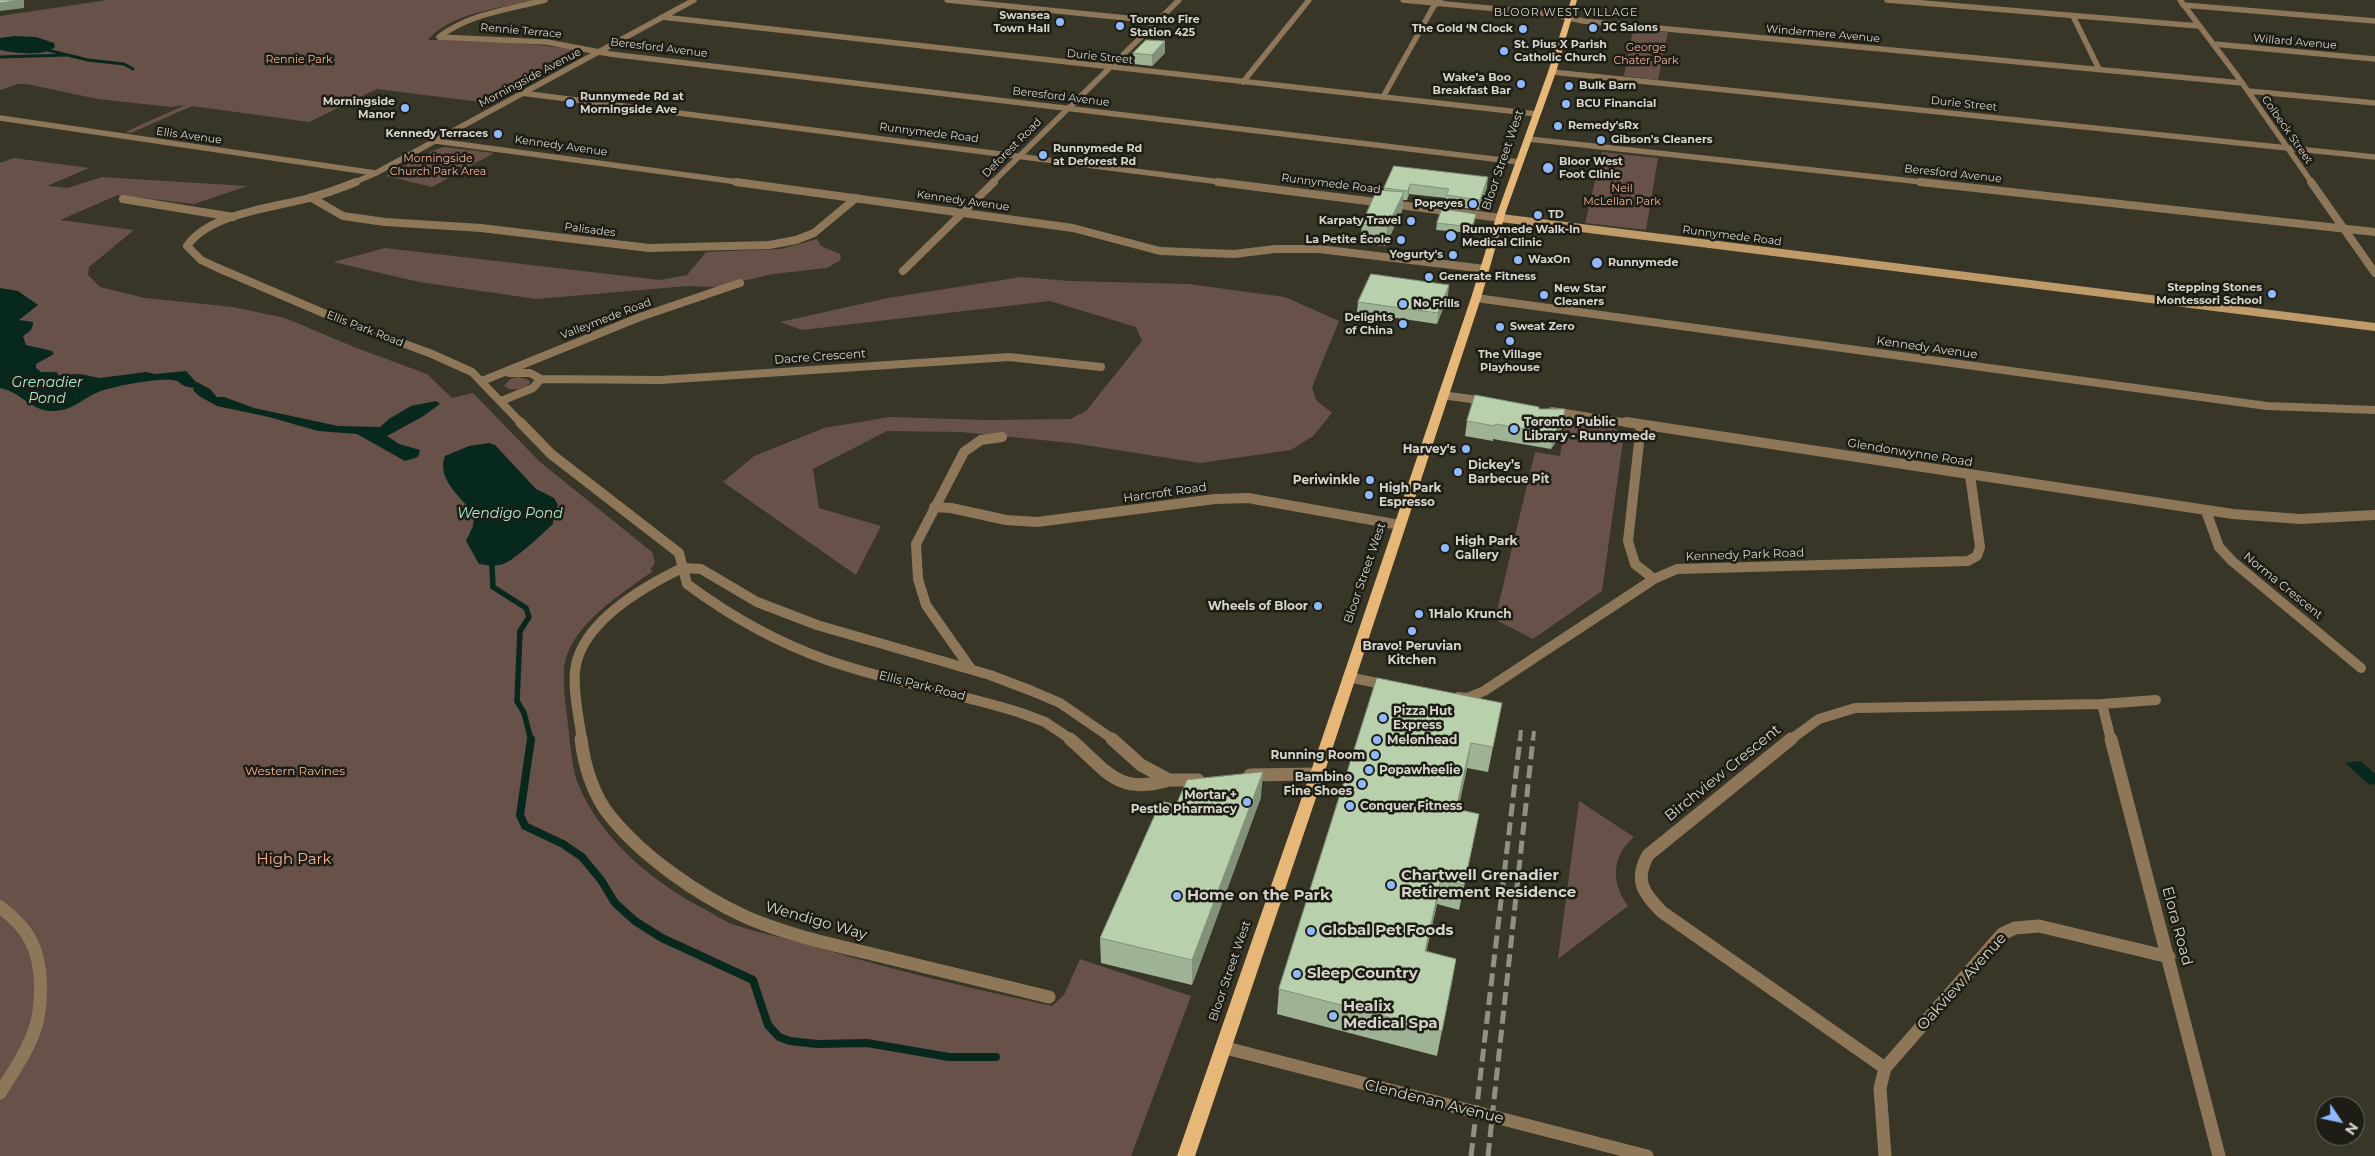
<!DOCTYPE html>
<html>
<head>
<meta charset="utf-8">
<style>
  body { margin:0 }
  #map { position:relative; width:2375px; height:1156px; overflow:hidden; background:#373627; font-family:Montserrat,sans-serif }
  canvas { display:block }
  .north { position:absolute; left:2315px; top:1096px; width:50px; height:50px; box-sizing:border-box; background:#1d1d16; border:1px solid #67675f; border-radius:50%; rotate:124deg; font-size:14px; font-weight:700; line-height:20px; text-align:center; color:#d6d5cc }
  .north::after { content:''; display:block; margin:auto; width:18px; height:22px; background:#8eb9fc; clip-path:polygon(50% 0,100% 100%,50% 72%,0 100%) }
</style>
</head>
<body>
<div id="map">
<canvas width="2375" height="1156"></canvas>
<div class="north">N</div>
</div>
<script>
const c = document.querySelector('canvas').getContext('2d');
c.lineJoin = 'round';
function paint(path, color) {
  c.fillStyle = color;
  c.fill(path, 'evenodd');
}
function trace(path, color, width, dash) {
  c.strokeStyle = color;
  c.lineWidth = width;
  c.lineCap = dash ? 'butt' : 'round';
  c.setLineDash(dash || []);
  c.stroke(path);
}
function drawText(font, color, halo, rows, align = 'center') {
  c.font = font + ' Montserrat,sans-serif';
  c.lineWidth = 5;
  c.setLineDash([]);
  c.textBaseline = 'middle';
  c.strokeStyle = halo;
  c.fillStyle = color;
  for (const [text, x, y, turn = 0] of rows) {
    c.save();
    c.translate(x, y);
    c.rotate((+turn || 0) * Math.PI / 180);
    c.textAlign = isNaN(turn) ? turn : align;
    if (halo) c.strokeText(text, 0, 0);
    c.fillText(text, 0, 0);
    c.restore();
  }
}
paint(new Path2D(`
  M 107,0 L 536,0 C 505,7 449,13 428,40 L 487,40 L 586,50 L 488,103 L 377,89 L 309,122 L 192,106 L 131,133 L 125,132 L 185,105 L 171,107 L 98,99 L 26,84 L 18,84 L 0,90 L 0,16 Z
  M 1633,29 L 1668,32 L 1658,80 L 1624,76 Z
  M 444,147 L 494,153 L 432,187 L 386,176 L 434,150 Z
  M 1602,152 L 1658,158 L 1646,230 L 1585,223 Z
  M 14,158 L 89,168 L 47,186 L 68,188 L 102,177 L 247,186 L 194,204 L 118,195 L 60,220 L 134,230 L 89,267 L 88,275 L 100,287 L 145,298 L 233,307 L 285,318 L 354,347 L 427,374 L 452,398 L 473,393 L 540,462 L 652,552 L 655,563 L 650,570 L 653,571 C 621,594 564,629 564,673 C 563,693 567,713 569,733 C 571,750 572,768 578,784 C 601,840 654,883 706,910 C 716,915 725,922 735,925 C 762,934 792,939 820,948 C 896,971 974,989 1052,1006 L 1064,995 L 1080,959 L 1191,996 L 1131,1156 L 0,1156 L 0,163 Z
  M 817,239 L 821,246 L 840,254 L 841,260 L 827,268 L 773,274 L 716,287 L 688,286 L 536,299 L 419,282 L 333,262 L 385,248 L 660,280 L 687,275 L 706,252 L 781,249 Z
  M 1021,277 L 1070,281 L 1188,284 L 1285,297 L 1339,321 L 1312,387 L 1316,400 L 1332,413 L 1313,436 L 1291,450 L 1200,463 L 1072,443 L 961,432 L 887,431 L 813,469 L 819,508 L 881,526 L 856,575 L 723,482 L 754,456 L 824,428 L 890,417 L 987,420 L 1070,419 L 1086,411 L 1142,341 L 1136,327 L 1050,301 L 802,330 L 780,322 L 888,298 Z
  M 519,377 L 529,380 L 530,383 C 523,390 511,392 504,386 L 510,379 Z
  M 1565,421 L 1614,428 L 1624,434 L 1602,591 L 1533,639 L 1498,621 L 1497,611 L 1535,452 L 1560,456 Z
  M 1579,801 L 1634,837 C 1611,857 1611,883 1628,906 L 1558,959 Z`), '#685148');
paint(new Path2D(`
  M 15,36 L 36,37 L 54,43 L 55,47 C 43,57 15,53 0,50 L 0,38 Z
  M 0,288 L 18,291 L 38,305 L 19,320 L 33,322 C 33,330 29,332 23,336 L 26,345 L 52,351 L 54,354 L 36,364 L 36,368 L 41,372 L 57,372 L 58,375 L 80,374 L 100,378 L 146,372 L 155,374 L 186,371 L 195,381 L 210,389 L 217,397 L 224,397 L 254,408 L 338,426 L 380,427 L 389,419 L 411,406 L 436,401 L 440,404 L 422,417 L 387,436 L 399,444 L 420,450 L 418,457 L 405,461 L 357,434 L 318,431 L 269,417 L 217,406 L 199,396 L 193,390 L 194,388 C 190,387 186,387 183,385 C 182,385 178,381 177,381 C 164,376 106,387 94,394 C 78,402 71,411 52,411 C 31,411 21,392 0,388 Z
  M 489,443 L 495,445 L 536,489 L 554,498 L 558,505 L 554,514 L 553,524 C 542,534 515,560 503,564 C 495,567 486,565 479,564 L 466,541 L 473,526 L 474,514 C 461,497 436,479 445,456 L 469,446 Z
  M 2360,761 L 2375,774 L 2375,784 L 2370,785 L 2345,763 Z`), '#06281d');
trace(new Path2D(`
  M 43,49 L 88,60 L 124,64 L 133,69
  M 0,57 L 66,55`), '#06281d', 3);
trace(new Path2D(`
  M 492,566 L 493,587 L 526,608 L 529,617 L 520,631 L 517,701 L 524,713 L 531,740`), '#06281d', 5.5);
trace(new Path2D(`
  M 531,739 L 520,815 L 525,826 L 563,844 L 582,857 L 601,880 L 615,903 L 635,921 L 662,938 L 753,980 L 768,1025 L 779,1037 L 790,1041 L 817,1044 L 867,1043 L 949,1057 L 996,1057`), '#06281d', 8);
trace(new Path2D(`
  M 947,0 L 1157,21
  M 1403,0 L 1551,14 L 1583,21 L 2242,83
  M 1887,0 L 2199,26
  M 2180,0 L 2238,77 L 2312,183
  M 2183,5 L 2375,21
  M 2073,16 L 2099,69
  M 662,17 L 1537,114
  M 439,37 L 547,42 L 610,54 L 1519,162
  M 439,37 C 471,13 508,10 545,0
  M 2214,44 L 2375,59
  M 1552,72 L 2375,157
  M 1243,82 L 1309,0
  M 2248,91 L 2375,103
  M 521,93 L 1228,183
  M 1383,97 L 1431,11 L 1436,3 L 1441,2
  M 0,118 L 375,173
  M 1529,139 L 1931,183
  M 436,141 L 745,183
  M 353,183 L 376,173 L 694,0
  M 992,183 L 1179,0`), '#8e7759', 5.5);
trace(new Path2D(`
  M 356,182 C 341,188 325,194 309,198 C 273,208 210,213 187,246 L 201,260 L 218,268 L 335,318 L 432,354 L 472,372 L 522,424
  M 736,182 L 1073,228 L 1160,251 L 1234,254 L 1275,249 L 1319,249 L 1485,269
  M 1218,182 L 1501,218
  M 1920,182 L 2375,232
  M 2311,182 L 2375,273
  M 312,198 L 343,216 L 385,222 L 481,228 L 649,248 L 769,245 L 796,240 L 814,233 L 856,198
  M 123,199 L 233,217
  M 903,271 L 994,182
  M 1476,298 L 2267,406 L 2375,410
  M 541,379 L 661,380 L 1009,357 L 1101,367
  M 482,381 L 640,317 L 740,283
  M 1442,395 L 1485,401
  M 501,401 L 533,388 L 541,379 L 530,373 L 509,373
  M 1552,411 L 1634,424`), '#8e7759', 8);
trace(new Path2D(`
  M 520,422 L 551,454 L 679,553 L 687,584 C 730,616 776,642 827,660 C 890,682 957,693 1021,713 L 1045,722 L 1072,740
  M 1626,422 L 2233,514 L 2300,519 L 2375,515
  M 1641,425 L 1628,541 L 1635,564 L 1654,579
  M 934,507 L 951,508 L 1006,520 L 1037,522 L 1215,499 L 1248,498 L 1400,525
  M 2206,511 L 2219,547 L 2232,561 L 2361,668
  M 682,568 L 701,569 L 757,602 L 817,625 L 990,675 L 1032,691 L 1060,703 L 1114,740
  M 971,669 L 926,605 L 918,579 L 916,544 L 964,452 L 981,440 L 1002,437
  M 1348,677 L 1387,685
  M 1458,697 L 1467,698 L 1484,691 L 1654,579 L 1677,569 L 1968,561 L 1977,556 L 1980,547 L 1970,475
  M 2102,704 L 2111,740
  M 582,740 C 579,718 573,693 575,671 C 580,623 643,587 682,568
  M 1790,740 L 1819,719 L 1855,708 L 2102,704 L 2156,700`), '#8e7759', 10);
trace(new Path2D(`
  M 581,739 C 584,765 593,795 610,816 C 643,857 698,895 746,917 C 784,934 835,945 876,955 C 934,969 991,983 1049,997
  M 1070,739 C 1106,769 1116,796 1169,780
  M 1112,739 L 1141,765 L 1169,780 L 1198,780
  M 1791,739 L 1648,855 C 1634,880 1643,893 1662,912 L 1885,1068
  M 2111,739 L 2219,1156
  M 1250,775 L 1317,774
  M 0,907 C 12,916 24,927 31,941 C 43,964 43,1004 35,1029 C 27,1052 13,1072 0,1093
  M 1222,1047 L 1647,1156
  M 1885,1156 L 1880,1088 L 1885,1068 L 2002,934 L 2015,928 L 2039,926 L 2169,957`), '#8e7759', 13);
trace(new Path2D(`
  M 1501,218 L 2375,327`), '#c09b6a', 8);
paint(new Path2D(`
  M 1571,0 L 1577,0 L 1556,72 L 1506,211 L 1481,298 L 1324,774 L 1195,1156 L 1177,1156 L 1310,774 L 1471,298 L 1498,211 L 1548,72 Z`), '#e7b777');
trace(new Path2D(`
  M 1520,740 L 1521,729
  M 1533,740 L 1534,731`), '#919084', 4, [10, 5]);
trace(new Path2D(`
  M 1471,1156 L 1520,739
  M 1488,1156 L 1533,739`), '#919084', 5, [13, 6]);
paint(new Path2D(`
  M 1133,53 L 1165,53 L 1152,66 L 1134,64 Z
  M 1394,166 L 1487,187 L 1479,210 L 1445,205 L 1446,198 L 1409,194 L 1407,200 L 1403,200 L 1402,211 L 1385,246 L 1360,243 L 1362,224 L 1384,190 L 1384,188 Z
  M 1475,220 L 1471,233 L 1436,230 L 1437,223 Z
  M 1448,296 L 1437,324 L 1357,312 L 1358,302 Z
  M 1539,409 L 1561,435 L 1551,449 L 1493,439 L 1493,441 L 1465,436 L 1467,421 Z
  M 1377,678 L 1497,727 L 1488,772 L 1467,768 L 1458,810 L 1479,814 L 1474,839 L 1459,910 L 1437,904 L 1426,951 L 1456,959 L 1437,1056 L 1277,1014 L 1279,989 Z
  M 1261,797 L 1192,985 L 1101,963 L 1100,938 Z`), '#9eb394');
paint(new Path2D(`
  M 20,0 L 24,0 L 24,8 L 0,11 L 0,3 Z
  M 1165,41 L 1165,53 L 1152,66 L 1152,55 Z
  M 1488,177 L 1487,187 L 1479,210 L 1480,200 Z
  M 1410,184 L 1409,194 L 1407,200 L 1408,191 Z
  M 1404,192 L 1402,211 L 1385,246 L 1387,227 Z
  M 1476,214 L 1475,220 L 1471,233 L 1472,227 Z
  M 1449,285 L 1448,296 L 1437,324 L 1438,313 Z
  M 1563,420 L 1561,435 L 1551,449 L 1554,434 Z
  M 1471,743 L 1467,768 L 1452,834 L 1456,809 Z
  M 1263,772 L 1261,797 L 1192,985 L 1192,960 Z
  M 1479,814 L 1474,839 L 1459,910 L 1464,885 Z
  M 1441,879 L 1437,904 L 1421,976 L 1425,951 Z
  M 1456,959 L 1452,983 L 1437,1056 L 1442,1031 Z`), '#819278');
const building = new Path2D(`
  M 0,0 L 20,0 L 0,3 Z
  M 1146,40 L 1165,41 L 1152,55 L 1133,53 Z
  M 1394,166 L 1488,177 L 1480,200 L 1446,195 L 1449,189 L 1410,184 L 1408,191 L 1384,188 Z
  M 1377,190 L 1404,192 L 1387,227 L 1362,224 Z
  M 1442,209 L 1476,214 L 1472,227 L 1437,223 Z
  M 1371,274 L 1449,285 L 1438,313 L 1358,302 Z
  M 1475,395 L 1539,407 L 1539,409 L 1565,409 L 1563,420 L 1554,434 L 1496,424 L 1495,426 L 1467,421 Z
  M 1377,678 L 1502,703 L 1493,747 L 1471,743 L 1456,809 L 1479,814 L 1464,885 L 1441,879 L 1425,951 L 1456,959 L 1442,1031 L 1279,989 Z
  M 1263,772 L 1192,960 L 1100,938 L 1161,801 L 1176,805 L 1187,780 Z`);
paint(building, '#b8d0ac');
trace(building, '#819278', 1);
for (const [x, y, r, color] of [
  [1060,22,5,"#8eb9fc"],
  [1120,26,5,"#8eb9fc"],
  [1593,28,5,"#8eb9fc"],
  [1523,29,5,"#8eb9fc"],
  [1504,51,5,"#8eb9fc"],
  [1521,84,5,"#8eb9fc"],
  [1569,86,5,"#8eb9fc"],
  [570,103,5,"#8eb9fc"],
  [1566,104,5,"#8eb9fc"],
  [405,108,5,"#8eb9fc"],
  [1558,126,5,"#8eb9fc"],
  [498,134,5,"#8eb9fc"],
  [1601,140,5,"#8eb9fc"],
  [1043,155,5,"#8eb9fc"],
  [1548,168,6,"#8eb9fc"],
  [1473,204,5,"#8eb9fc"],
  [1538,215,5,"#8eb9fc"],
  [1411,221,5,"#8eb9fc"],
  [1451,236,6,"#8eb9fc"],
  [1401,240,5,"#8eb9fc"],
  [1453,255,5,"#8eb9fc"],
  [1518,260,5,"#8eb9fc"],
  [1597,263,6,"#8eb9fc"],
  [1429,277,5,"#8eb9fc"],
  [2272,294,5,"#8eb9fc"],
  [1544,295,5,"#8eb9fc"],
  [1403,304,5,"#8eb9fc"],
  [1403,324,5,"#8eb9fc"],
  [1500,327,5,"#8eb9fc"],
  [1510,341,5,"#8eb9fc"],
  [1514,429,5,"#8eb9fc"],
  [1466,449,5,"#8eb9fc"],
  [1458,472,5,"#8eb9fc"],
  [1370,480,5,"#8eb9fc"],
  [1369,495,5,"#8eb9fc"],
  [1445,548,5,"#8eb9fc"],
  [1318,606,5,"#8eb9fc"],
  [1419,614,5,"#8eb9fc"],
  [1412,631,5,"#8eb9fc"],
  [1383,718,5,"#8eb9fc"],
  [1377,740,5,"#8eb9fc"],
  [1375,755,5,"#8eb9fc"],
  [1369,770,5,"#8eb9fc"],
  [1362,784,5,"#8eb9fc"],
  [1247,802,5,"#8eb9fc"],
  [1350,806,5,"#8eb9fc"],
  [1391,885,5,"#8eb9fc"],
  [1177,896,5,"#8eb9fc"],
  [1311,931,5,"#8eb9fc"],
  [1297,974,5,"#8eb9fc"],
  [1333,1016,5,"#8eb9fc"]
]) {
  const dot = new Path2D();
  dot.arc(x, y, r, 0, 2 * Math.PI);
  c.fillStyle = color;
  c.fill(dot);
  trace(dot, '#1d1d16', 2);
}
c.letterSpacing = '1px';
drawText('11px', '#d6d5cc', '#1d1d16', [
  ["BLOOR WEST VILLAGE",1566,13]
]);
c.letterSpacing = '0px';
drawText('bold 11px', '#d6d5cc', '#1d1d16', [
  ["Swansea",1050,16,"right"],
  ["Town Hall",1050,29,"right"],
  ["Toronto Fire",1130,20],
  ["Station 425",1130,33],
  ["JC Salons",1603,28],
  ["The Gold ‘N Clock",1513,29,"right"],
  ["St. Pius X Parish",1514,45],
  ["Catholic Church",1514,58],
  ["Wake’a Boo",1511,78,"right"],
  ["Breakfast Bar",1511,91,"right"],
  ["Bulk Barn",1579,86],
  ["Runnymede Rd at",580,97],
  ["Morningside Ave",580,110],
  ["Morningside",395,102,"right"],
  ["Manor",395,115,"right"],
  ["BCU Financial",1576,104],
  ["Remedy'sRx",1568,126],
  ["Kennedy Terraces",488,134,"right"],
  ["Gibson's Cleaners",1611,140],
  ["Runnymede Rd",1053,149],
  ["at Deforest Rd",1053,162],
  ["Bloor West",1559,162],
  ["Foot Clinic",1559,175],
  ["Popeyes",1463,204,"right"],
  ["TD",1548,215],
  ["Karpaty Travel",1401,221,"right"],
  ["Runnymede Walk-In",1462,230],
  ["Medical Clinic",1462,243],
  ["La Petite École",1391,240,"right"],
  ["Yogurty's",1443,255,"right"],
  ["WaxOn",1528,260],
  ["Runnymede",1608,263],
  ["Generate Fitness",1439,277],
  ["Stepping Stones",2262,288,"right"],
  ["Montessori School",2262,301,"right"],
  ["New Star",1554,289],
  ["Cleaners",1554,302],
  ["No Frills",1413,304],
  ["Delights",1393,318,"right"],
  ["of China",1393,331,"right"],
  ["Sweat Zero",1510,327],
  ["The Village",1510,355,"center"],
  ["Playhouse",1510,368,"center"]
], 'left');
drawText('11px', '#d6d5cc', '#1d1d16', [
  ["Rennie Terrace",521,31,5],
  ["Windermere Avenue",1823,34,5],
  ["Willard Avenue",2295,42,5],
  ["Beresford Avenue",659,48,7],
  ["Durie Street",1100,57,6],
  ["Morningside Avenue",530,78,-28],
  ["Beresford Avenue",1061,97,7],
  ["Durie Street",1964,104,6],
  ["Colbeck Street",2287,130,55],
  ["Runnymede Road",929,133,7],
  ["Ellis Avenue",189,136,8],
  ["Kennedy Avenue",561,146,8],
  ["Deforest Road",1012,148,-45],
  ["Beresford Avenue",1953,174,6],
  ["Runnymede Road",1331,184,7],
  ["Kennedy Avenue",963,201,8],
  ["Palisades",590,230,7],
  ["Runnymede Road",1732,236,7],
  ["Valleymede Road",606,319,-21],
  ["Ellis Park Road",365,329,21]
]);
drawText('11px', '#f2b096', '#1d1d16', [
  ["George",1646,48],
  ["Chater Park",1646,61],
  ["Rennie Park",299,60],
  ["Morningside",438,159],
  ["Church Park Area",438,172],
  ["Neil",1622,189],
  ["McLellan Park",1622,202]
]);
drawText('12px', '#d6d5cc', '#1d1d16', [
  ["Bloor Street West",1503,160,-71],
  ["Kennedy Avenue",1927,348,8],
  ["Dacre Crescent",820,357,-4],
  ["Glendonwynne Road",1910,453,9],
  ["Harcroft Road",1165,493,-8],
  ["Kennedy Park Road",1745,555,-2],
  ["Bloor Street West",1365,573,-71],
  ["Norma Crescent",2283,586,39],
  ["Ellis Park Road",922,686,14],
  ["Bloor Street West",1230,971,-71]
]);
drawText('bold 12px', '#d6d5cc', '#1d1d16', [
  ["Toronto Public",1524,422],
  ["Library - Runnymede",1524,436],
  ["Harvey's",1456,449,"right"],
  ["Dickey’s",1468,465],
  ["Barbecue Pit",1468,479],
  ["Periwinkle",1360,480,"right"],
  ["High Park",1379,488],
  ["Espresso",1379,502],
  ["High Park",1455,541],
  ["Gallery",1455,555],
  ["Wheels of Bloor",1308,606,"right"],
  ["1Halo Krunch",1429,614],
  ["Bravo! Peruvian",1412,646,"center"],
  ["Kitchen",1412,660,"center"],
  ["Pizza Hut",1393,711],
  ["Express",1393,725],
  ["Melonhead",1387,740],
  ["Running Room",1365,755,"right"],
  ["Popawheelie",1379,770],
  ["Bambino",1352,777,"right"],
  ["Fine Shoes",1352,791,"right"],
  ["Mortar +",1237,795,"right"],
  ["Pestle Pharmacy",1237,809,"right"],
  ["Conquer Fitness",1360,806]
], 'left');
drawText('12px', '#f2b096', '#1d1d16', [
  ["Western Ravines",295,771]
]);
drawText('italic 14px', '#a1eccc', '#1d1d16', [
  ["Grenadier",47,383],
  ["Pond",47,399],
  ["Wendigo Pond",510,514]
]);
drawText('15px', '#d6d5cc', '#1d1d16', [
  ["Birchview Crescent",1723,773,-39],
  ["Wendigo Way",816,921,16],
  ["Elora Road",2177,926,75],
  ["Oakview Avenue",1962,982,-48],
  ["Clendenan Avenue",1434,1102,14]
]);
drawText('15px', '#f2b096', '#1d1d16', [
  ["High Park",294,860]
]);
drawText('bold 15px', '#d6d5cc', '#1d1d16', [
  ["Chartwell Grenadier",1401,876],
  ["Retirement Residence",1401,893],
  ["Home on the Park",1187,896],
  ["Global Pet Foods",1321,931],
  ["Sleep Country",1307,974],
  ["Healix",1343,1007],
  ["Medical Spa",1343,1024]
], 'left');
</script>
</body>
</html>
